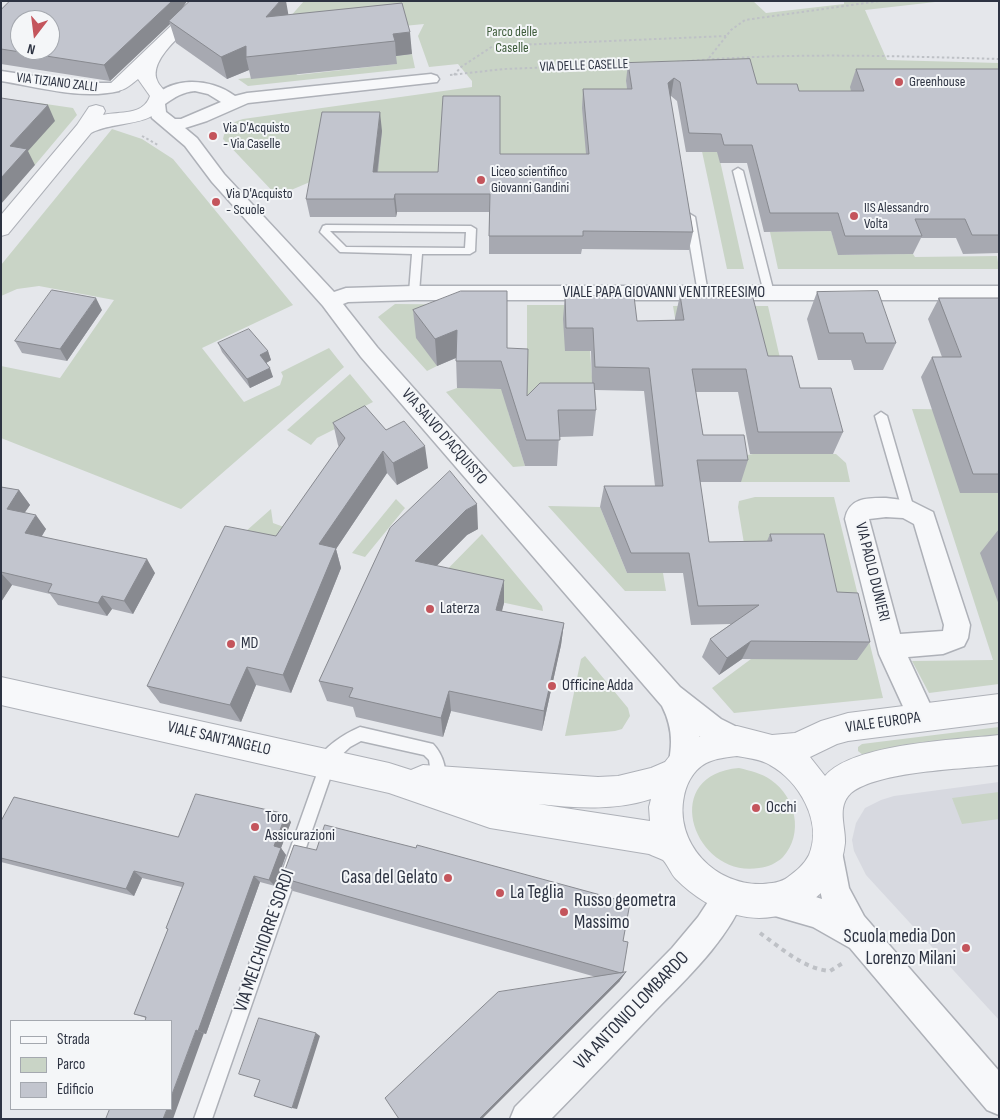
<!DOCTYPE html>
<html>
<head>
<meta charset="utf-8">
<style>
  body { margin:0 }
  #map { position:relative; width:1000px; height:1120px; overflow:hidden; background:#e5e7eb; font-family:"Sofia Sans Condensed",sans-serif }
  canvas { display:block }
  .frame { position:absolute; inset:0; border:2px solid #2d3342; pointer-events:none }
  .legend { position:absolute; left:10px; top:1020px; width:162px; height:90px; box-sizing:border-box; background:#f4f6f8; border:1px solid #a4a8af; margin:0; padding:6px 9px; list-style:none; font-size:15px; color:#2d3342 }
  .legend li { display:flex; align-items:center; gap:10px; height:25px }
  .legend b { width:25px; border:1px solid #a4a8af }
  .north { position:absolute; left:10px; top:10px; width:50px; height:50px; box-sizing:border-box; background:#f4f6f8; border:1px solid #a4a8af; border-radius:50%; rotate:195deg; font-size:14px; font-weight:700; line-height:20px; text-align:center; color:#2d3342 }
  .north::after { content:''; display:block; margin:auto; width:18px; height:22px; background:#c4555c; clip-path:polygon(50% 0,100% 100%,50% 72%,0 100%) }
</style>
</head>
<body>
<div id="map">
<canvas width="1000" height="1120"></canvas>
<div class="frame"></div>
<ul class="legend">
<li><b style="height:6px;background:#f7f8fa"></b>Strada</li>
<li><b style="height:14px;background:#c9d4c6"></b>Parco</li>
<li><b style="height:14px;background:#c2c5ce"></b>Edificio</li>
</ul>
<div class="north">N</div>
</div>
<script>
const c = document.querySelector('canvas').getContext('2d');
c.lineJoin = 'round';
function paint(path, color) {
  c.fillStyle = color;
  c.fill(path, 'evenodd');
}
function trace(path, color, width, dash) {
  c.strokeStyle = color;
  c.lineWidth = width;
  c.lineCap = dash ? 'butt' : 'round';
  c.setLineDash(dash || []);
  c.stroke(path);
}
function drawText(font, color, halo, rows, align = 'center') {
  c.font = font + ' "Sofia Sans Condensed",sans-serif';
  c.lineWidth = 4;
  c.setLineDash([]);
  c.textBaseline = 'middle';
  c.strokeStyle = halo;
  c.fillStyle = color;
  for (const [text, x, y, turn = 0] of rows) {
    c.save();
    c.translate(x, y);
    c.rotate((+turn || 0) * Math.PI / 180);
    c.textAlign = isNaN(turn) ? turn : align;
    if (halo) c.strokeText(text, 0, 0);
    c.fillText(text, 0, 0);
    c.restore();
  }
}
paint(new Path2D(`
  M 999,782 L 999,1020 L 866,875 L 854,851 L 852,840 L 856,823 L 865,808 L 881,800 L 894,796 Z`), '#d7d9e0');
paint(new Path2D(`
  M 304,1 L 753,1 L 766,13 L 844,4 L 844,1 L 944,1 L 865,10 L 887,60 L 999,63 L 999,87 L 866,131 L 707,102 L 744,269 L 727,269 L 690,95 L 626,81 L 628,95 L 586,152 L 587,172 L 439,190 L 375,190 L 382,131 L 317,179 L 277,196 L 223,139 C 225,128 232,122 243,119 L 472,87 L 472,81 L 458,64 L 429,67 L 418,36 L 424,24 L 292,37 L 274,35 Z
  M 412,54 L 415,68 L 248,86 L 238,79 L 296,73 L 297,75 L 396,64 L 395,56 Z
  M 39,103 L 73,108 L 77,115 L 35,165 L 10,161 L 32,111 Z
  M 112,129 L 142,139 L 173,159 L 293,305 L 202,348 L 244,402 L 280,385 L 283,376 L 281,372 L 329,348 L 344,367 L 181,509 L 1,438 L 1,366 L 60,378 L 114,300 L 39,286 L 17,289 L 1,296 L 1,265 Z
  M 831,231 L 839,255 L 913,254 L 915,257 L 997,256 L 999,269 L 778,269 L 770,232 Z
  M 395,304 L 506,305 L 437,366 L 427,371 L 378,317 Z
  M 527,305 L 629,305 L 590,351 L 593,390 L 508,411 L 525,466 L 513,467 L 446,392 L 457,388 L 527,389 Z
  M 673,306 L 768,306 L 780,358 L 756,358 L 675,318 Z
  M 350,374 L 373,402 L 365,406 L 361,416 L 317,438 L 311,445 L 287,430 Z
  M 912,409 L 999,410 L 999,684 L 929,693 L 912,661 L 993,660 Z
  M 753,454 L 836,454 L 846,463 L 850,482 L 741,482 L 736,457 Z
  M 755,497 L 834,497 L 883,698 L 734,713 L 712,688 L 751,659 L 763,659 L 738,507 L 739,501 Z
  M 396,499 L 405,508 L 365,557 L 352,553 Z
  M 548,506 L 600,507 L 627,573 L 663,573 L 666,591 L 625,591 Z
  M 271,509 L 273,523 L 292,530 L 284,544 L 245,532 Z
  M 482,534 L 542,606 L 543,611 L 430,587 Z
  M 585,656 L 628,708 L 630,716 L 622,729 L 615,731 L 565,736 L 581,659 Z
  M 999,727 L 999,738 L 863,755 L 858,751 L 858,747 L 862,744 Z
  M 739,768 C 751,771 761,773 771,780 C 796,797 804,834 783,857 C 777,863 768,867 759,868 C 695,879 657,775 739,768 Z
  M 999,792 L 999,819 L 962,824 L 952,798 Z`), '#c9d4c6');
const service = new Path2D(`
  M 738,168 L 743,171 L 774,293 L 769,296 L 764,293 L 733,171 Z
  M 690,214 L 695,217 L 708,293 L 703,296 L 698,293 L 685,217 Z
  M 326,225 L 471,226 L 476,229 L 475,251 L 470,254 L 422,254 L 419,293 L 414,296 L 409,293 L 412,254 L 340,252 L 320,232 L 323,226 ZM 330,231 L 466,232 L 465,248 L 346,247 Z
  M 881,412 L 887,416 L 914,509 L 912,512 L 904,512 L 902,509 L 875,416 Z
  M 360,727 L 433,744 C 443,754 449,773 443,786 L 438,788 L 433,786 L 429,760 L 424,755 L 361,741 L 350,747 L 334,762 L 335,764 L 212,1119 L 194,1119 L 319,768 L 316,763 C 323,747 344,734 360,727 Z`);
const minor = new Path2D(`
  M 1,71 L 80,83 L 119,83 L 121,87 L 119,91 C 81,100 39,87 1,81 Z
  M 431,74 L 437,76 L 439,79 L 437,82 L 248,103 L 207,121 L 185,128 L 197,138 L 224,174 L 334,292 L 346,288 L 414,286 L 999,286 L 999,300 L 414,300 L 348,302 L 343,304 L 377,347 L 680,687 L 721,719 L 747,732 L 751,741 L 747,750 L 737,754 L 699,736 L 698,756 L 692,775 L 682,779 L 672,775 C 667,763 671,755 671,742 C 671,729 668,718 662,706 L 361,357 L 323,306 L 212,182 L 185,146 L 152,118 L 148,104 C 167,75 210,77 235,96 L 247,93 ZM 195,91 L 208,94 L 221,102 L 181,119 L 175,119 L 166,112 L 165,104 C 175,97 183,92 195,91 Z
  M 886,498 L 911,501 L 933,512 L 970,625 L 968,638 L 964,646 L 943,654 L 908,657 L 936,717 L 932,726 L 922,730 L 912,726 L 879,654 L 845,519 C 849,497 868,498 886,498 ZM 886,517 L 903,518 L 914,524 L 944,625 L 943,631 L 900,634 L 869,519 Z
  M 827,837 L 838,841 L 842,852 L 849,888 L 864,916 L 999,1071 L 999,1115 L 987,1110 L 850,948 L 813,927 L 761,912 L 756,901 L 761,890 L 772,885 L 794,890 L 822,899 L 812,852 L 816,841 Z
  M 730,881 L 741,885 L 745,896 C 727,941 688,977 654,1012 C 620,1048 586,1083 551,1119 L 510,1119 L 515,1107 L 672,948 L 698,917 L 719,885 Z`);
const tertiary = new Path2D(`
  M 197,1 L 215,1 C 202,20 147,55 157,80 C 159,86 165,90 168,96 C 157,130 117,119 91,133 L 8,234 L 1,236 L 1,215 L 77,125 L 89,107 L 96,105 L 103,107 L 105,111 L 103,115 C 120,111 143,116 150,96 L 138,79 C 129,86 123,93 111,90 L 108,86 Z
  M 1,677 L 389,763 L 411,770 L 423,765 L 598,777 L 618,776 L 651,768 L 665,762 L 673,752 L 685,742 L 719,729 L 737,726 L 772,735 L 795,733 L 821,721 L 848,713 L 999,694 L 999,722 L 848,741 L 837,744 L 810,757 L 825,776 C 853,743 957,740 999,735 L 999,765 C 963,769 878,771 851,793 C 836,807 846,827 845,843 C 840,896 786,928 737,915 C 713,909 693,896 676,879 C 671,874 668,865 663,860 C 659,858 653,856 649,854 L 490,828 L 389,793 L 1,705 ZM 737,756 C 748,758 760,759 770,765 C 799,781 823,822 809,855 C 804,865 796,871 788,877 C 781,883 771,883 763,884 C 715,886 674,843 684,796 C 687,781 696,766 711,761 C 719,758 729,757 737,756 ZM 651,799 L 649,807 L 650,821 L 538,804 C 576,808 614,811 651,799 Z`);
trace(service, '#aeb1b8', 3);
trace(minor, '#aeb1b8', 3);
trace(tertiary, '#aeb1b8', 2);
trace(new Path2D(`
  M 709,58 L 731,30 L 745,20 L 880,1
  M 677,62 C 784,52 892,56 999,59
  M 450,75 L 504,69 L 631,64
  M 454,75 L 461,67 L 493,46 L 726,36
  M 142,136 L 158,145`), '#bec1c6', 2, [2.5, 2.5]);
trace(new Path2D(`
  M 760,933 C 781,948 804,969 830,971 L 843,963`), '#bec1c6', 4, [4.5, 4.5]);
paint(service, '#f7f8fa');
paint(minor, '#f7f8fa');
paint(tertiary, '#f7f8fa');
paint(new Path2D(`
  M 10,1 L 187,1 L 182,9 L 289,15 L 402,3 L 412,54 L 396,56 L 397,64 L 251,79 L 249,70 L 227,79 L 176,43 L 170,24 L 110,81 L 1,64 L 1,10 Z
  M 628,63 L 799,91 L 851,91 L 850,87 L 856,69 L 999,69 L 999,253 L 963,254 L 956,238 L 921,238 L 913,254 L 838,255 L 831,231 L 764,232 L 747,163 L 720,163 L 717,152 L 686,152 L 677,101 L 671,96 L 670,97 L 693,232 L 689,250 L 582,249 L 581,254 L 489,254 L 489,212 L 397,212 L 396,217 L 310,217 L 306,199 L 382,131 L 378,172 L 438,172 L 500,154 L 586,154 L 582,108 L 583,89 L 627,89 L 626,81 Z
  M 817,292 L 896,343 L 883,370 L 854,370 L 851,360 L 818,360 L 807,319 Z
  M 565,295 L 637,321 L 675,320 L 675,318 L 680,295 L 768,356 L 843,432 L 833,454 L 750,454 L 738,392 L 696,392 L 703,435 L 748,460 L 741,482 L 700,482 L 709,542 L 767,541 L 770,534 L 837,592 L 870,642 L 857,660 L 742,659 L 719,675 L 702,657 L 710,639 L 731,624 L 691,625 L 683,573 L 627,573 L 600,507 L 604,486 L 655,486 L 644,391 L 595,390 L 596,410 L 593,436 L 559,437 L 557,466 L 525,466 L 501,389 L 457,388 L 456,358 L 437,366 L 416,338 L 413,310 L 507,348 L 527,396 L 592,383 L 591,351 L 565,351 L 563,319 Z
  M 939,298 L 999,298 L 999,493 L 960,493 L 921,377 L 932,357 L 942,357 L 928,319 Z
  M 102,310 L 67,361 L 22,353 L 15,341 Z
  M 218,343 L 268,351 L 271,360 L 266,363 L 273,377 L 250,388 L 222,352 Z
  M 333,423 L 386,430 L 428,468 L 397,485 L 387,473 L 336,549 L 341,568 L 291,693 L 256,685 L 241,722 L 160,703 L 147,686 L 276,536 L 339,447 L 338,445 Z
  M 1,487 L 19,490 L 30,505 L 24,513 L 46,529 L 42,536 L 155,573 L 133,614 L 112,609 L 107,616 L 58,605 L 50,594 L 12,585 L 1,602 Z
  M 390,528 L 478,529 L 467,535 L 436,566 L 504,580 L 504,603 L 502,611 L 564,623 L 561,645 L 542,731 L 451,711 L 443,737 L 356,717 L 353,707 L 327,701 L 319,681 Z
  M 999,529 L 999,605 L 980,553 Z
  M 1,821 L 178,837 L 291,822 L 281,848 L 286,855 L 275,886 L 260,882 L 206,1034 L 146,1018 L 134,1014 L 168,929 L 166,928 L 182,887 L 142,878 L 134,896 L 1,862 Z
  M 282,878 L 623,941 L 623,972 L 626,972 L 619,982 L 596,977 L 293,891 Z`), '#a7a9b1');
paint(new Path2D(`
  M 172,1 L 187,1 L 182,8 L 183,12 L 169,21 L 170,24 L 110,81 L 104,65 Z
  M 280,1 L 286,1 L 289,18 L 266,17 Z
  M 410,32 L 412,54 L 396,56 L 395,41 L 393,34 Z
  M 246,46 L 246,57 L 249,70 L 227,79 L 221,57 Z
  M 674,78 L 671,96 L 665,101 L 668,83 Z
  M 48,105 L 55,121 L 28,151 L 35,165 L 1,204 L 1,178 L 10,146 Z
  M 380,112 L 382,131 L 375,190 L 373,172 Z
  M 395,194 L 397,212 L 396,217 L 394,199 Z
  M 96,298 L 102,310 L 67,361 L 60,349 Z
  M 457,330 L 458,357 L 437,366 L 435,339 Z
  M 268,351 L 271,360 L 263,365 L 260,355 Z
  M 270,368 L 273,377 L 250,388 L 247,379 Z
  M 425,446 L 428,468 L 397,485 L 393,463 Z
  M 383,451 L 387,473 L 336,549 L 341,568 L 291,693 L 283,675 L 319,544 Z
  M 19,490 L 30,505 L 17,524 L 7,509 Z
  M 477,504 L 478,529 L 467,535 L 418,585 L 415,561 L 466,510 Z
  M 36,515 L 46,529 L 35,547 L 25,533 Z
  M 147,559 L 155,573 L 133,614 L 124,601 Z
  M 1,573 L 12,585 L 1,602 Z
  M 504,580 L 504,603 L 496,632 L 496,610 Z
  M 102,596 L 112,609 L 107,616 L 98,603 Z
  M 564,623 L 561,645 L 542,731 L 544,711 Z
  M 751,641 L 742,659 L 719,675 L 727,658 Z
  M 247,667 L 256,685 L 241,722 L 230,705 Z
  M 449,691 L 451,711 L 443,737 L 441,718 Z
  M 286,814 L 291,822 L 281,848 L 286,855 L 275,886 L 269,880 L 274,846 Z
  M 134,871 L 142,878 L 134,896 L 126,889 Z
  M 254,876 L 260,882 L 206,1034 L 198,1031 Z
  M 626,972 L 619,982 L 482,1119 L 479,1119 Z
  M 196,1030 L 204,1033 L 173,1119 L 163,1119 L 167,1109 L 171,1109 L 171,1097 Z
  M 316,1033 L 320,1036 L 297,1109 L 292,1108 Z`), '#888a90');
const building = new Path2D(`
  M 10,1 L 172,1 L 104,65 L 1,49 L 1,10 ZM 20,20 L 50,20 L 50,50 L 20,50 Z
  M 190,1 L 280,1 L 266,17 L 402,3 L 410,32 L 393,34 L 395,41 L 246,57 L 246,46 L 221,57 L 169,21 Z
  M 750,59 L 757,84 L 797,84 L 799,91 L 864,91 L 856,69 L 999,69 L 999,235 L 972,235 L 965,219 L 915,219 L 922,236 L 845,236 L 838,213 L 770,213 L 752,145 L 724,145 L 721,134 L 689,133 L 680,82 L 674,78 L 668,83 L 693,232 L 583,231 L 583,236 L 489,236 L 490,194 L 395,194 L 394,199 L 306,199 L 322,112 L 380,112 L 373,172 L 438,172 L 443,96 L 500,96 L 500,154 L 589,154 L 583,89 L 632,89 L 628,63 Z
  M 1,98 L 48,105 L 10,146 L 27,149 L 1,178 Z
  M 52,290 L 96,298 L 60,349 L 15,341 Z
  M 461,291 L 507,291 L 507,348 L 528,349 L 527,396 L 540,383 L 594,383 L 596,410 L 558,410 L 560,440 L 526,440 L 501,361 L 456,361 L 457,330 L 435,339 L 413,310 Z
  M 878,291 L 896,343 L 866,343 L 863,333 L 829,333 L 817,292 Z
  M 752,294 L 768,356 L 792,356 L 800,388 L 831,388 L 843,432 L 758,432 L 746,369 L 692,369 L 703,435 L 744,435 L 748,460 L 697,460 L 709,542 L 772,541 L 770,534 L 824,534 L 837,592 L 858,593 L 870,642 L 751,641 L 727,658 L 710,639 L 759,605 L 698,606 L 689,553 L 631,553 L 604,486 L 663,486 L 649,368 L 595,367 L 593,328 L 566,328 L 565,295 L 634,296 L 637,321 L 684,320 L 680,295 Z
  M 939,298 L 999,298 L 999,474 L 973,474 L 932,357 L 961,357 Z
  M 249,329 L 268,351 L 260,355 L 270,368 L 247,379 L 218,343 Z
  M 365,406 L 386,430 L 404,421 L 425,446 L 393,463 L 383,451 L 319,544 L 336,548 L 283,675 L 247,667 L 230,705 L 147,686 L 225,526 L 276,536 L 345,438 L 333,423 Z
  M 450,471 L 477,504 L 466,510 L 415,561 L 504,580 L 496,610 L 564,623 L 544,711 L 449,691 L 441,718 L 349,697 L 353,688 L 319,681 L 390,528 Z
  M 1,487 L 19,490 L 7,509 L 36,515 L 25,533 L 147,559 L 124,601 L 102,596 L 98,603 L 48,592 L 52,584 L 1,572 Z
  M 196,794 L 286,814 L 274,846 L 281,848 L 269,880 L 254,876 L 198,1031 L 196,1030 L 171,1097 L 171,1021 L 145,1021 L 146,1017 L 134,1014 L 168,929 L 166,928 L 184,883 L 134,871 L 126,889 L 1,858 L 1,821 L 14,797 L 178,837 Z
  M 325,825 L 416,848 L 417,845 L 630,903 L 623,941 L 628,942 L 623,972 L 621,973 L 282,878 L 294,845 L 316,850 Z
  M 626,972 L 479,1119 L 399,1119 L 385,1098 L 498,992 Z
  M 259,1018 L 316,1033 L 292,1108 L 254,1096 L 260,1080 L 239,1074 Z
  M 110,1109 L 167,1109 L 163,1119 L 106,1119 Z`);
paint(building, '#c2c5ce');
trace(building, '#888a90', 1);
for (const [x, y, r, color] of [
  [899,82,5,"#c4555c"],
  [213,136,5,"#c4555c"],
  [481,180,5,"#c4555c"],
  [216,202,5,"#c4555c"],
  [854,216,5,"#c4555c"],
  [430,609,5,"#c4555c"],
  [231,644,5,"#c4555c"],
  [552,686,5,"#c4555c"],
  [756,808,5,"#c4555c"],
  [255,827,5,"#c4555c"],
  [448,878,5,"#c4555c"],
  [500,893,5,"#c4555c"],
  [564,912,5,"#c4555c"],
  [966,948,5,"#c4555c"]
]) {
  const dot = new Path2D();
  dot.arc(x, y, r, 0, 2 * Math.PI);
  c.fillStyle = color;
  c.fill(dot);
  trace(dot, '#f4f6f8', 2);
}
drawText('14px', '#3f5d3c', '#f4f6f8', [
  ["Parco delle",512,32],
  ["Caselle",512,48]
]);
drawText('14px', '#2d3342', '#f4f6f8', [
  ["VIA DELLE CASELLE",584,66,-2],
  ["VIA TIZIANO ZALLI",57,83,7]
]);
drawText('14px', '#2d3342', '#f4f6f8', [
  ["Greenhouse",909,82],
  ["Via D'Acquisto",223,128],
  ["- Via Caselle",223,144],
  ["Liceo scientifico",491,172],
  ["Giovanni Gandini",491,188],
  ["Via D'Acquisto",226,194],
  ["- Scuole",226,210],
  ["IIS Alessandro",864,208],
  ["Volta",864,224]
], 'left');
drawText('16px', '#2d3342', '#f4f6f8', [
  ["VIALE PAPA GIOVANNI VENTITREESIMO",664,293],
  ["VIA SALVO D'ACQUISTO",444,437,49],
  ["VIA PAOLO DUNIERI",872,572,76],
  ["VIALE EUROPA",883,723,-8],
  ["VIALE SANT’ANGELO",219,739,13]
]);
drawText('16px', '#2d3342', '#f4f6f8', [
  ["Laterza",440,609],
  ["MD",241,644],
  ["Officine Adda",562,686],
  ["Occhi",766,808],
  ["Toro",265,818],
  ["Assicurazioni",265,836]
], 'left');
drawText('19px', '#2d3342', '#f4f6f8', [
  ["Casa del Gelato",438,878],
  ["La Teglia",510,893,"left"],
  ["Russo geometra",574,901,"left"],
  ["Massimo",574,923,"left"],
  ["Scuola media Don",956,937],
  ["Lorenzo Milani",956,959]
], 'right');
drawText('19px', '#2d3342', '#f4f6f8', [
  ["VIA MELCHIORRE SORDI",265,941,-71],
  ["VIA ANTONIO LOMBARDO",632,1011,-46]
]);
</script>
</body>
</html>
